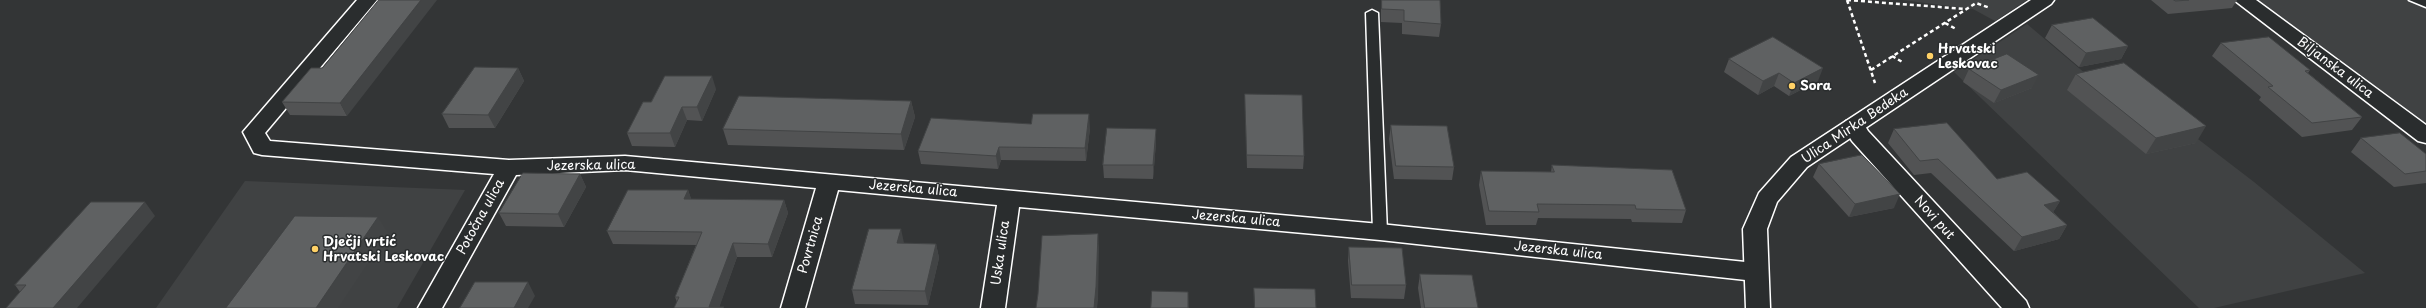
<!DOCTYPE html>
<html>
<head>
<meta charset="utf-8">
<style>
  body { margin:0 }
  canvas { display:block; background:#333536 }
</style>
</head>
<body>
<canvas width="2426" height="308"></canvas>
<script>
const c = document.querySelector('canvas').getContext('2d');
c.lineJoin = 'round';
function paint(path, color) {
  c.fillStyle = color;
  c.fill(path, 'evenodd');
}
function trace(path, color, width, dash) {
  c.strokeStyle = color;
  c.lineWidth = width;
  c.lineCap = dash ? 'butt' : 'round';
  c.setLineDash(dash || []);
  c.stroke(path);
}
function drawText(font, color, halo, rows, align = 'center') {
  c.font = font + ' "Playpen Sans",sans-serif';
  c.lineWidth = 3;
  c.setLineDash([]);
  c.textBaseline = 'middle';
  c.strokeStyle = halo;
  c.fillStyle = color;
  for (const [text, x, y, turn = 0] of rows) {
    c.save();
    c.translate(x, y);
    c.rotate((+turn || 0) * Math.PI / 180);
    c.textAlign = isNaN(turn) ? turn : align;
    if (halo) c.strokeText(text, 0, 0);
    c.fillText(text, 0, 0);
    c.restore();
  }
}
paint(new Path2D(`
  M 1902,0 L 2027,0 L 1995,21 L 1973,9 Z
  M 2254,0 L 2426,0 L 2426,125 Z
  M 2027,24 L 2093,80 L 2117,77 L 2254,182 L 2365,273 L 2214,308 L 2199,308 L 1954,72 Z
  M 245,181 L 465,190 L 397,308 L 156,308 Z`), '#404243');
const service = new Path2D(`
  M 2409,0 L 2426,0 L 2426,7 Z
  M 1372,10 L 1378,13 L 1387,232 L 1385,235 L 1375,235 L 1373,232 L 1366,13 Z`);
const minor = new Path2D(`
  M 357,0 L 377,0 L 265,133 L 270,141 L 509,160 L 625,156 L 1380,224 L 1755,263 L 1764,266 L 1767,272 L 1764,278 L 1755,281 L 1380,240 L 1019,207 L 1005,308 L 981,308 L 997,205 L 838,190 L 805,308 L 781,308 L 816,188 L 625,170 L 516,175 L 442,308 L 418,308 L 494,174 L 262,155 L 254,153 L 243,132 Z
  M 2234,0 L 2256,0 L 2426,125 L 2426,143 L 2418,141 Z
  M 1854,119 L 1862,121 L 1868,131 L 2026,301 L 2029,308 L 2002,308 L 1852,141 L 1843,126 L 1846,121 Z`);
const secondary = new Path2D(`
  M 2031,0 L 2054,0 L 2051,4 L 1807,167 L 1777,202 L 1767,229 L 1770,308 L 1746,308 L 1743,229 L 1759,193 L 1791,157 Z`);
trace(service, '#fff', 3);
trace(minor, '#fff', 3);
trace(secondary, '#fff', 3);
trace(new Path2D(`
  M 1847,0 L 1966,9
  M 1847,0 L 1875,83
  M 1945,23 L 1956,29
  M 1892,56 L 1904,63
  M 1871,70 L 1976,3 L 1990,8`), '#fff', 2.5, [4, 3]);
paint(service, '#2a2d2e');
paint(minor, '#2a2d2e');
paint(secondary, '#2a2d2e');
paint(new Path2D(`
  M 1381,0 L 1440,0 L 1441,24 L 1439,37 L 1402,34 L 1402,23 L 1381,22 Z
  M 2151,0 L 2237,0 L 2232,8 L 2168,14 Z
  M 2052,25 L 2128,46 L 2121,59 L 2079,67 L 2045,38 Z
  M 2221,43 L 2310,70 L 2308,73 L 2362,117 L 2352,130 L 2302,137 L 2259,100 L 2261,97 L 2212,56 Z
  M 1729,59 L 1818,81 L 1789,96 L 1774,86 L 1758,95 L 1724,72 Z
  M 322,68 L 347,116 L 290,115 L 282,102 Z
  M 518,68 L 524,81 L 495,128 L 449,128 L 442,114 Z
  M 1969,69 L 2032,88 L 1994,103 L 1963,82 Z
  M 2076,74 L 2196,143 L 2146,154 L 2067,90 Z
  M 716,89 L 702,121 L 687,120 L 675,147 L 632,146 L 627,133 Z
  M 1245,94 L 1304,156 L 1303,169 L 1247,168 L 1245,108 Z
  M 911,101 L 915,117 L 904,150 L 728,145 L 723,129 Z
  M 1391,125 L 1454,167 L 1452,180 L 1394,179 L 1389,139 Z
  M 1090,128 L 1086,161 L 1001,160 L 998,169 L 921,164 L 918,151 Z
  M 1156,129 L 1156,142 L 1153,179 L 1104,178 L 1103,165 Z
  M 1894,129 L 1997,179 L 2060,201 L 2053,212 L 2067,225 L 2059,239 L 2014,251 L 1931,173 L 1914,175 L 1888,143 Z
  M 2361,138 L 2426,154 L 2426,183 L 2394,187 L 2351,152 Z
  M 1819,164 L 1894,208 L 1849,217 L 1813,177 Z
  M 1552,165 L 1686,210 L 1682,223 L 1632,222 L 1631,219 L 1538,218 L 1536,225 L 1486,225 L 1479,185 L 1481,171 L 1551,172 Z
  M 580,174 L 586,187 L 564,227 L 506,226 L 499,213 Z
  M 688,190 L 691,199 L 784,200 L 788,213 L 772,257 L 737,257 L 719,307 L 724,307 L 724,308 L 674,308 L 677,302 L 675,297 L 696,245 L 613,244 L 607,231 Z
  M 155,216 L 20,292 L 15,285 Z
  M 903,243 L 936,244 L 939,258 L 928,305 L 855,304 L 852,290 L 904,243 Z
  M 1349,247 L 1406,285 L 1404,299 L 1351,298 L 1348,261 Z
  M 1420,274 L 1478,308 L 1421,308 L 1418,288 Z`), '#525354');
paint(new Path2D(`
  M 421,0 L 437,0 L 347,116 L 340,103 Z
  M 2128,46 L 2121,59 L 2079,67 L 2086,53 Z
  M 518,68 L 524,81 L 495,128 L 488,115 Z
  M 1823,68 L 1818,81 L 1789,96 L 1794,83 Z
  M 1779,73 L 1774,86 L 1758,95 L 1763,81 Z
  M 2039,75 L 2032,88 L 1994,103 L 2001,90 Z
  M 712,76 L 716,89 L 702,121 L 697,107 Z
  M 911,101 L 915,117 L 904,150 L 901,134 Z
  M 682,107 L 687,120 L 675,147 L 670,133 Z
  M 1089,114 L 1090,128 L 1086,161 L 1085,148 Z
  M 2206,126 L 2196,143 L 2146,154 L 2156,138 Z
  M 1156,129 L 1156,142 L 1153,179 L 1153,165 Z
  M 999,147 L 1001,160 L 998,169 L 996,156 Z
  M 580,174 L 586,187 L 564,227 L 558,214 Z
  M 688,190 L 693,204 L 684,199 Z
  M 1900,194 L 1894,208 L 1849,217 L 1855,204 Z
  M 784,200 L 788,213 L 772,257 L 768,244 Z
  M 2060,201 L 2052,214 L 2044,205 Z
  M 145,202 L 155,216 L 77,308 L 53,308 Z
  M 378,217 L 388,233 L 338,308 L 316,308 Z
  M 2067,225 L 2059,239 L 2014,251 L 2022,237 Z
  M 901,229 L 904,243 L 900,257 L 897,243 Z
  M 1098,234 L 1099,248 L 1098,300 L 1097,308 L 1094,308 Z
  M 733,243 L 737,257 L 719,308 L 709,307 Z
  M 936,244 L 939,258 L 928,305 L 925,291 Z
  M 528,282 L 535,296 L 528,308 L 514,308 Z
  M 1188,292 L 1189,308 L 1188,308 Z`), '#424445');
const building = new Path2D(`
  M 379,0 L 421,0 L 340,103 L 282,102 L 311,68 L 322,68 Z
  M 1382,0 L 1440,0 L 1441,24 L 1404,21 L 1404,10 L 1382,9 Z
  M 2174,0 L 2189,0 L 2176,1 Z
  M 2093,18 L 2128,46 L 2086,53 L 2052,25 Z
  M 1773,37 L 1823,68 L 1794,83 L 1779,73 L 1763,81 L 1729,59 Z
  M 2269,37 L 2310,70 L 2305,71 L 2362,117 L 2312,123 L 2268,87 L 2273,86 L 2221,43 Z
  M 2007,54 L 2039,75 L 2001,90 L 1969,69 Z
  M 2124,63 L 2206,126 L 2156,138 L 2076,74 Z
  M 475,67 L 518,68 L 488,115 L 442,114 Z
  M 665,76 L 712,76 L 697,107 L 682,107 L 670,133 L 627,133 L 643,102 L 651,102 Z
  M 1245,94 L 1302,95 L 1304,156 L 1247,155 Z
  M 739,96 L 911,101 L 901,134 L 723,129 Z
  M 1033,114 L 1089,114 L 1085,148 L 999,147 L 996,156 L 918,151 L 931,118 L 1031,124 Z
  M 1947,123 L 1997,179 L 2027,172 L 2060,201 L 2044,205 L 2067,225 L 2022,237 L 1938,159 L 1920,161 L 1894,129 Z
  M 1391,125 L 1447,126 L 1454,167 L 1396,166 Z
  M 1107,128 L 1156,129 L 1153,165 L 1103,165 Z
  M 2400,133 L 2426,154 L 2426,171 L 2405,174 L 2361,138 Z
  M 1862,155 L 1900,194 L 1855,204 L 1819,164 Z
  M 1552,165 L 1672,170 L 1686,210 L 1636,209 L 1635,205 L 1537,204 L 1539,212 L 1489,211 L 1481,171 L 1554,172 Z
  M 523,173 L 580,174 L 558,214 L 499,213 Z
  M 628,190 L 688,190 L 684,199 L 784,200 L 768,244 L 733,243 L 709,307 L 724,307 L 723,308 L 674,308 L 679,297 L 675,297 L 702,232 L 607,231 Z
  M 91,202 L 145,202 L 53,308 L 6,308 L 26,285 L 15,285 Z
  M 295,216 L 378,217 L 316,308 L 226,308 Z
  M 869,229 L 901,229 L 897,243 L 936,244 L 925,291 L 852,290 Z
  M 1098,234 L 1096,287 L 1094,308 L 1036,308 L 1038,294 L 1042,236 Z
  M 1349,247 L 1402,248 L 1406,285 L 1352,285 Z
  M 1420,274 L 1472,275 L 1478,308 L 1425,308 Z
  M 475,282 L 528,282 L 514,308 L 460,308 Z
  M 1254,288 L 1315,289 L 1316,308 L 1255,308 Z
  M 1152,291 L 1188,292 L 1188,308 L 1151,308 Z`);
paint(building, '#5f6162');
trace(building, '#424445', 1);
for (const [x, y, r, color] of [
  [1930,56,4,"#ffd166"],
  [1792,86,4,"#ffd166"],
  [315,249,4,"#ffd166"]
]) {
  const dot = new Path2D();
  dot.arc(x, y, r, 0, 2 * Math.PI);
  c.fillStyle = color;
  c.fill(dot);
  trace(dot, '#2a2d2e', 1.5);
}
drawText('bold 13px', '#fff', '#2a2d2e', [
  ["Hrvatski",1938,49],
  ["Leskovac",1938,64],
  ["Sora",1800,86],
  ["Dječji vrtić",323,242],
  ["Hrvatski Leskovac",323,257]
], 'left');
drawText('13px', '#fff', '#2a2d2e', [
  ["Biljanska ulica",2335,68,37],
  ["Ulica Mirka Bedeka",1855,126,-34],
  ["Jezerska ulica",591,166,-1],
  ["Jezerska ulica",913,189,5],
  ["Potočna ulica",481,217,-61],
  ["Novi put",1934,218,48],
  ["Jezerska ulica",1236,219,5],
  ["Povrtnica",811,245,-74],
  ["Jezerska ulica",1558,251,6],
  ["Uska ulica",1001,253,-82]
]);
</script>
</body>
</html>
